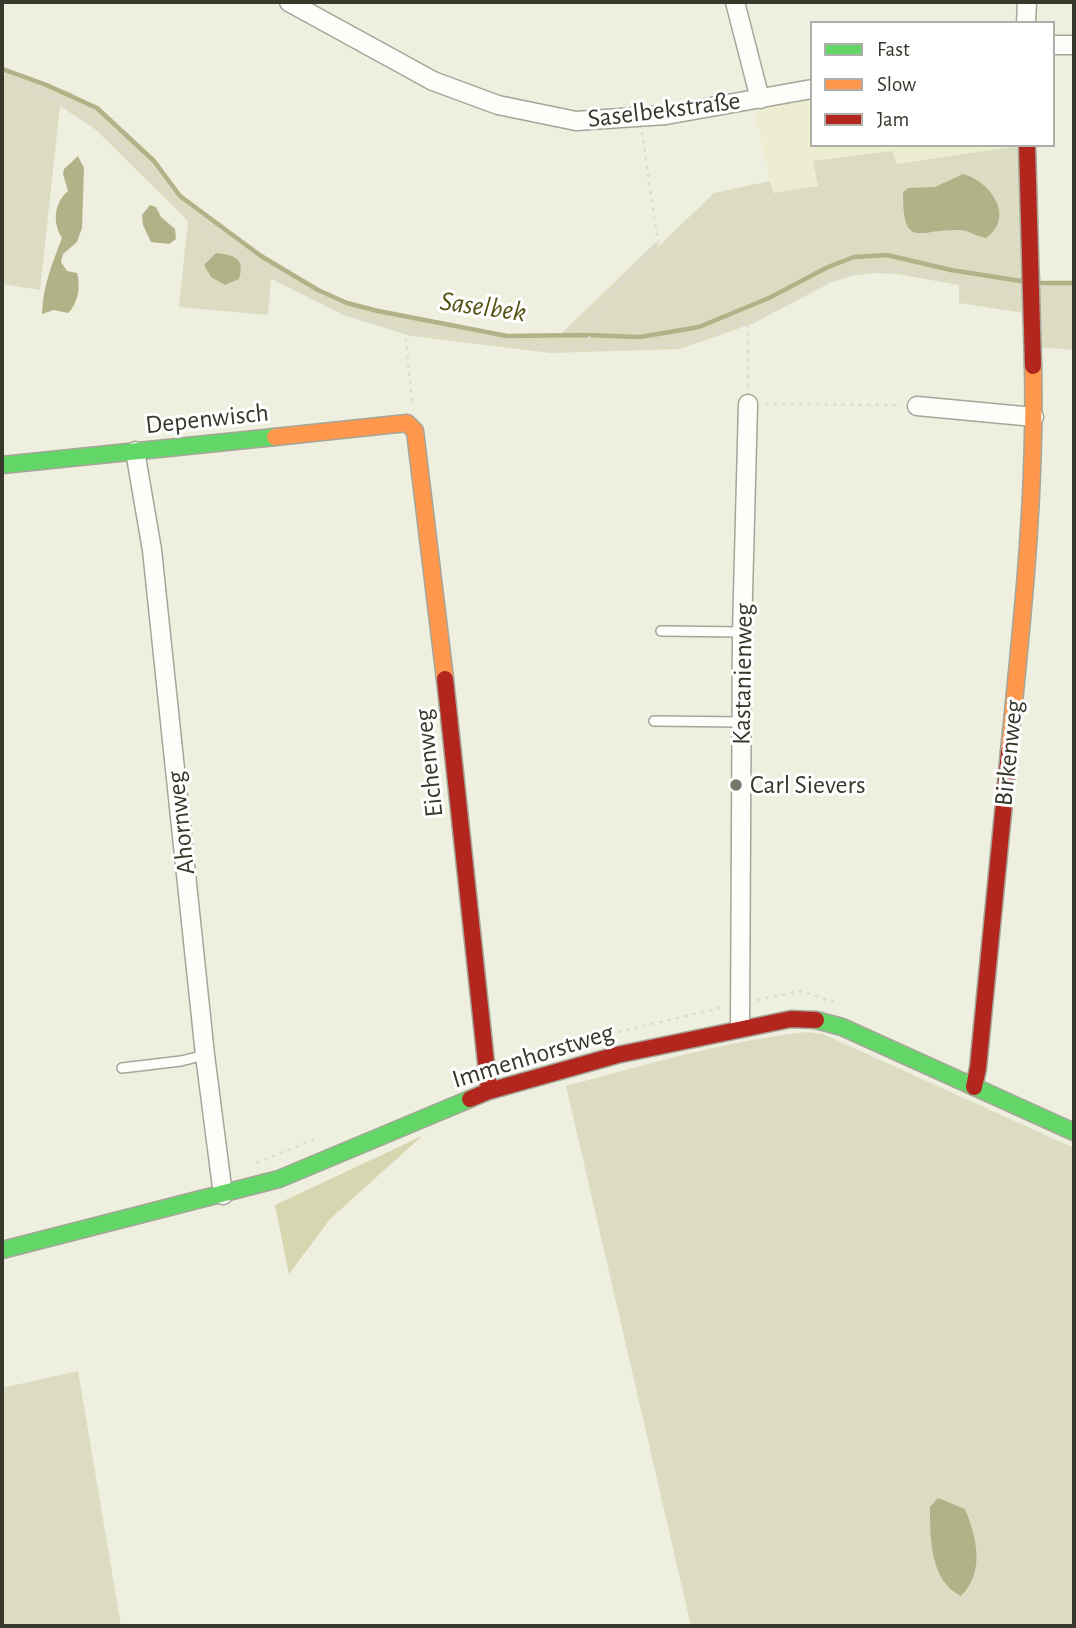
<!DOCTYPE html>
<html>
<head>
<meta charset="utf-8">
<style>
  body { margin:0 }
  #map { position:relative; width:1076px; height:1628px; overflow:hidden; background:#efefdf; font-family:"Alegreya Sans",sans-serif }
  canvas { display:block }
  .frame { position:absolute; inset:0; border:4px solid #37372b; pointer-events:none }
  .legend { position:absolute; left:810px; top:21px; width:245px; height:126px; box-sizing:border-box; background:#fff; border:2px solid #afafaa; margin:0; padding:9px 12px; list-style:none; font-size:21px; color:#37372b }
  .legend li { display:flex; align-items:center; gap:14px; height:35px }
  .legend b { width:35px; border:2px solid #afafaa }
</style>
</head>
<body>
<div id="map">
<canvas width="1076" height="1628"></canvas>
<div class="frame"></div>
<ul class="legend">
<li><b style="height:9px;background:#63d668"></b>Fast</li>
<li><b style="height:9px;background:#ff974d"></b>Slow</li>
<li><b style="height:9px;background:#b3261e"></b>Jam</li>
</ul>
</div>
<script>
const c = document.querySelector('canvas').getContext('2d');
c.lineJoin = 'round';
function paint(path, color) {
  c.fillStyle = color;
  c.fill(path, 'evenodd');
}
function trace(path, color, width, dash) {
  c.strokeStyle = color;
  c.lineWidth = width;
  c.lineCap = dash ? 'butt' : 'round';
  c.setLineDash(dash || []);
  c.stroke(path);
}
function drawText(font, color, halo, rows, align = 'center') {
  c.font = font + ' "Alegreya Sans",sans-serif';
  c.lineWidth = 6;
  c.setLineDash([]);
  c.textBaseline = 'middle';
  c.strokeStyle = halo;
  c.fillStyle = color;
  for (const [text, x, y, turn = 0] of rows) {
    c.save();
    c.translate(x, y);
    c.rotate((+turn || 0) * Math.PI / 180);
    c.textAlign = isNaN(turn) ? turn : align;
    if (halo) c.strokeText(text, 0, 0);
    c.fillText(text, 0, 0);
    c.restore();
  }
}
paint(new Path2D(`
  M 812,97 L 812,145 L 1019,146 L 896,164 L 813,162 L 818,186 L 773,193 L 754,109 Z`), '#ededd2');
paint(new Path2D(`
  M 2,66 L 70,92 L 97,108 L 154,161 L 180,196 L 273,265 L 318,290 L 347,303 L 378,311 L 507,336 L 562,333 L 655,243 L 659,246 L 714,193 L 770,181 L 773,193 L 818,186 L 813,161 L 892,151 L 897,164 L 1019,146 L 1042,283 L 1074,283 L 1074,350 L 1036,347 L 1024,313 L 959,303 L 959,285 L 898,274 L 874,273 L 851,276 L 830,283 L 754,323 L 680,349 L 551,353 L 411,336 L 343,315 L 271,279 L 268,315 L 179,307 L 188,221 L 95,129 L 60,106 L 40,290 L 2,284 Z
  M 807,1032 L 823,1034 L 1074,1148 L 1074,1626 L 691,1626 L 566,1086 C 645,1065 725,1041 807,1032 Z
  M 78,1371 L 121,1626 L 2,1626 L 2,1388 Z`), '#dbdcc2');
paint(new Path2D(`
  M 422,1136 L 330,1219 L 289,1274 L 275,1205 Z`), '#d6d6b1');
paint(new Path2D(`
  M 78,156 L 84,168 L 82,228 L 77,242 L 63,254 L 61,262 L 67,271 L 77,273 C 81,286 78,304 68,313 L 54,310 L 42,314 C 43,286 52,264 62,238 C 52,223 54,203 68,191 L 63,174 L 64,169 Z
  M 963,174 C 990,181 1016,217 986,238 C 977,237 969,230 959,230 C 919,228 903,252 903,192 L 908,188 L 935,187 Z
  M 150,205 L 156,207 L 161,217 L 175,229 L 176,239 L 169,244 L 151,242 L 143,225 L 142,215 Z
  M 216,253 C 232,255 246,257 239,279 L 225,285 L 211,277 L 204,265 Z
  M 938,1498 L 965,1509 C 977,1538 985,1572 961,1596 C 930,1581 930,1538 930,1507 Z`), '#b2b288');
trace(new Path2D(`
  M 2,69 L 44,84 L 97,108 L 154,161 L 180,196 L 261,256 L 318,290 L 347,303 L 378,311 L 507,336 L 585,335 L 640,337 L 699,327 L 769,298 L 828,267 L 854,257 L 887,255 L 951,270 L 1021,281
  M 1042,283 L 1074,283`), '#b2b288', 4.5);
const lane = new Path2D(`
  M 661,631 L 742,632
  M 654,721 L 742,722
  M 122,1068 L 181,1061 L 205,1055`);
const street = new Path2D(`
  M 289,2 L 433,81 L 498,105 L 576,121 L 666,115 L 812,89
  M 735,2 L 760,99
  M 1026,23 L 1027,2
  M 1053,45 L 1074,45
  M 917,406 L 1034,417
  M 135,451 L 152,550 L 205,1055 L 223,1195
  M 740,1028 L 742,632 L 748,404`);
const fast = new Path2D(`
  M 2,465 L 275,437
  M 816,1020 L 842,1027 L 1074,1132
  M 2,1250 L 279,1179 L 470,1099`);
const slow = new Path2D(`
  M 275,437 L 407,423 L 415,431 L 445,679
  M 1009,752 C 1022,624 1036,495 1033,366`);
const jam = new Path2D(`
  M 1027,145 L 1033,366
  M 445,679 L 489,1091
  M 974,1087 L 978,1068 L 1009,752
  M 470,1099 L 489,1091 L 617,1055 L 791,1019 L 816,1020`);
trace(lane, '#a5a599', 12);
trace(street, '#a5a599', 21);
trace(fast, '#a5a599', 19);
trace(slow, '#a5a599', 19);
trace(jam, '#a5a599', 19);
trace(new Path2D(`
  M 2,76 L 44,94 L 89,117 L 132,157 L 191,220 L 239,256 L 296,290 L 343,313 L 405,330 L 548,347 L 677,345 L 748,320 L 834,278 L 868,269 L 895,270 L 1011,290
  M 405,330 L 412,404
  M 590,348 C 582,317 637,265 658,244 L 642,132
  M 748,387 L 748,320
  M 765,404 L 902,405
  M 757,1000 L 800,991 L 835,1002
  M 618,1032 L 723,1007
  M 256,1163 L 318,1138`), '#dbdbd6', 2.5, [3.5, 5]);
trace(lane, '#fdfdfa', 9);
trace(street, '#fdfdfa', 18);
trace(fast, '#63d668', 16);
trace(slow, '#ff974d', 16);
trace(jam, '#b3261e', 16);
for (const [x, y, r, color] of [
  [736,785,7,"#77776a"]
]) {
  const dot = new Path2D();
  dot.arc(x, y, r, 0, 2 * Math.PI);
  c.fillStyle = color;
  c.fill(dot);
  trace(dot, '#fff', 2.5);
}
drawText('26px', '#37372b', '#fff', [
  ["Saselbekstraße",664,110,-7],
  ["Depenwisch",207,419,-6],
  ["Kastanienweg",743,674,-89],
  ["Birkenweg",1009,753,-84],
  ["Eichenweg",429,763,-96],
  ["Ahornweg",181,823,-96],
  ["Immenhorstweg",533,1056,-17]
]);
drawText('26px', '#37372b', '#fff', [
  ["Carl Sievers",750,785]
], 'left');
drawText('italic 28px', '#545213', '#fff', [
  ["Saselbek",483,307,8]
]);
</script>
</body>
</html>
